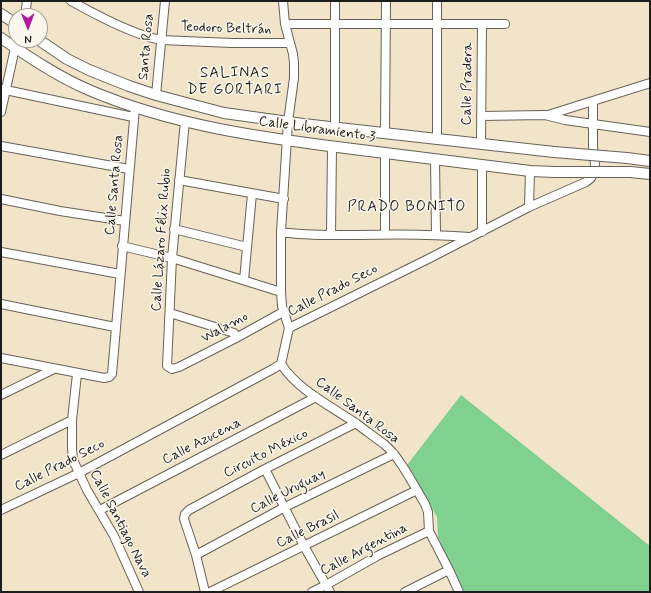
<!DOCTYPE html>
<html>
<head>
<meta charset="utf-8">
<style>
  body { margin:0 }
  #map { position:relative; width:651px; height:593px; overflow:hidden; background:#f2e4c8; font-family:Mynerve,sans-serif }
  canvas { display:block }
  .frame { position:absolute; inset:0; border:2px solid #1c1c1c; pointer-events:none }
  .north { position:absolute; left:8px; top:8px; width:40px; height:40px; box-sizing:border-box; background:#fbf7ec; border:1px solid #a29f99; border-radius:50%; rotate:179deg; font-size:11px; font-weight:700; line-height:16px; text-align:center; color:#1c1c1c }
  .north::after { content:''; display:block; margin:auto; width:14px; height:18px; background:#b5179e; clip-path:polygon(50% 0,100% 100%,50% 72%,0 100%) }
</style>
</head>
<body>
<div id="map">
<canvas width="651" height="593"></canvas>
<div class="frame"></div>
<div class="north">N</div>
</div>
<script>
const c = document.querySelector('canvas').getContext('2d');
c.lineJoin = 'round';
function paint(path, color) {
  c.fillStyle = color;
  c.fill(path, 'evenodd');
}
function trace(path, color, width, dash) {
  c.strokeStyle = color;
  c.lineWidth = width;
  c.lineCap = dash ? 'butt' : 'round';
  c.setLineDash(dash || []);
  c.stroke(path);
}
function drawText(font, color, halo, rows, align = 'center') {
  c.font = font + ' Mynerve,sans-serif';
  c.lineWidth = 3;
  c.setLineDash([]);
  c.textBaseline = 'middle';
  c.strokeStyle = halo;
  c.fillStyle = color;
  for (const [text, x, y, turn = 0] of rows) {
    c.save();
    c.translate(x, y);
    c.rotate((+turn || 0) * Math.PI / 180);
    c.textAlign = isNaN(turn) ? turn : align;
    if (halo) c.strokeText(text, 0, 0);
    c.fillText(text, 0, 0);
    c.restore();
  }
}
paint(new Path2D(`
  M 461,395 L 650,546 L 650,592 L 463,592 L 438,537 L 437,517 L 407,465 Z`), '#80d090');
const minor = new Path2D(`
  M 71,1 C 96,15 133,35 161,40 L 232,43 L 290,43
  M 283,1 L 285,24 L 293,54 L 294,63 L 294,78 L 288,122 L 281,232 L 281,292 L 282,306 L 289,328
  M 25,16 L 27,1
  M 285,24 L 505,24
  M 1,89 L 133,117
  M 156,95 L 165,1
  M 1,112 L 15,48
  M 548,115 L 650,83
  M 481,116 L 545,115 L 565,120 L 650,132
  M 185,121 L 172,258 L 167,366 L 172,369 L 179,367 L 236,338 L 283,312
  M 335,127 L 335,1
  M 385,132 L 386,1
  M 437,138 L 437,1
  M 481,143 L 482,24
  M 1,146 L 129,169
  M 385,153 L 385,234
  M 435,159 L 436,234
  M 179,180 L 284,199
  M 1,199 L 60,211 L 125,221
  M 529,207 L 530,171
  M 174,229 L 247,247
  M 281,232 C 306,236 332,235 358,235 C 395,234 433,234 470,237
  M 482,232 L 482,165
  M 331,235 L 332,146
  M 122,246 L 172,258 L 281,292
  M 1,252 L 120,274
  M 244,280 L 252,194
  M 1,304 L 115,327
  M 170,313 L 231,332 L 234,333 L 236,338
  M 289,328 L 428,259 L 529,207 L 586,182 L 591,178 L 594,171 L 595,165 L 593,147 L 593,102
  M 1,358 L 104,378 L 109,377 L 112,374 L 135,108
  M 281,364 C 298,390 329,405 354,422 C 364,429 374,437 384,444 C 400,457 414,486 425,504 L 428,512 L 429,531 L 449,570 L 459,592
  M 77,374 L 72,420 L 72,448 L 73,460 L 87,490 L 114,536 L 139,592
  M 1,395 L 54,369
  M 1,455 L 72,420
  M 265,469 L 304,546 L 330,592
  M 1,510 L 79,473 L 273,369 L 281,364 L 289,328
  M 100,510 L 316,397
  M 196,555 L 285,507 L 394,454
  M 205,592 L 196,555 L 184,519 L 185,514 L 189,510 L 265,469 L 356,423
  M 210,592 L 417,490
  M 312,592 L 326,585 L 379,555 L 429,531
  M 405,592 L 449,570`);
const tertiary = new Path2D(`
  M 1,14 L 16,24
  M 1,38 C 29,57 58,77 89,90 C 173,126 264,138 353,149 C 412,156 471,164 530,171 L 555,172
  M 39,40 L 67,59 L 89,70 L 129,86 L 156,95 L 224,113 L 303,124 L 554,152
  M 627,158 L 650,161
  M 630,172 L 650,174`);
trace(minor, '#676258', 10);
trace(tertiary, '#676258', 12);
trace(minor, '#fff', 8);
trace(tertiary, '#fff', 10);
const tertiaryBridge = new Path2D(`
  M 554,152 L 627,158
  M 555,172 L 630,172`);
trace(tertiaryBridge, '#676258', 12, []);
trace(tertiaryBridge, '#fff', 10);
drawText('14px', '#1c1c1c', '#fbf7ec', [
  ["Teodoro Beltrán",226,29,2],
  ["Santa Rosa",147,47,-85],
  ["Calle Pradera",468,84,-89],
  ["Calle Libramiento 3",317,130,8],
  ["Calle Santa Rosa",115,185,-85],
  ["Calle Lázaro Félix Rubio",162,240,-86],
  ["Calle Prado Seco",333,291,-27],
  ["Walamo",225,328,-28],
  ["Calle Santa Rosa",357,411,37],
  ["Calle Azucena",202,442,-27],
  ["Circuito México",266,454,-27],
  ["Calle Prado Seco",60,466,-27],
  ["Calle Uruguay",288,492,-27],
  ["Calle Santiago Nava",120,524,63],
  ["Calle Brasil",308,530,-26],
  ["Calle Argentina",364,550,-28]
]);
c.letterSpacing = '1px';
drawText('15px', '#1c1c1c', '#fbf7ec', [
  ["SALINAS",235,74],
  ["DE GORTARI",235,91],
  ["PRADO BONITO",407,208]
]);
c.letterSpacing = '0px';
</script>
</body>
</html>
